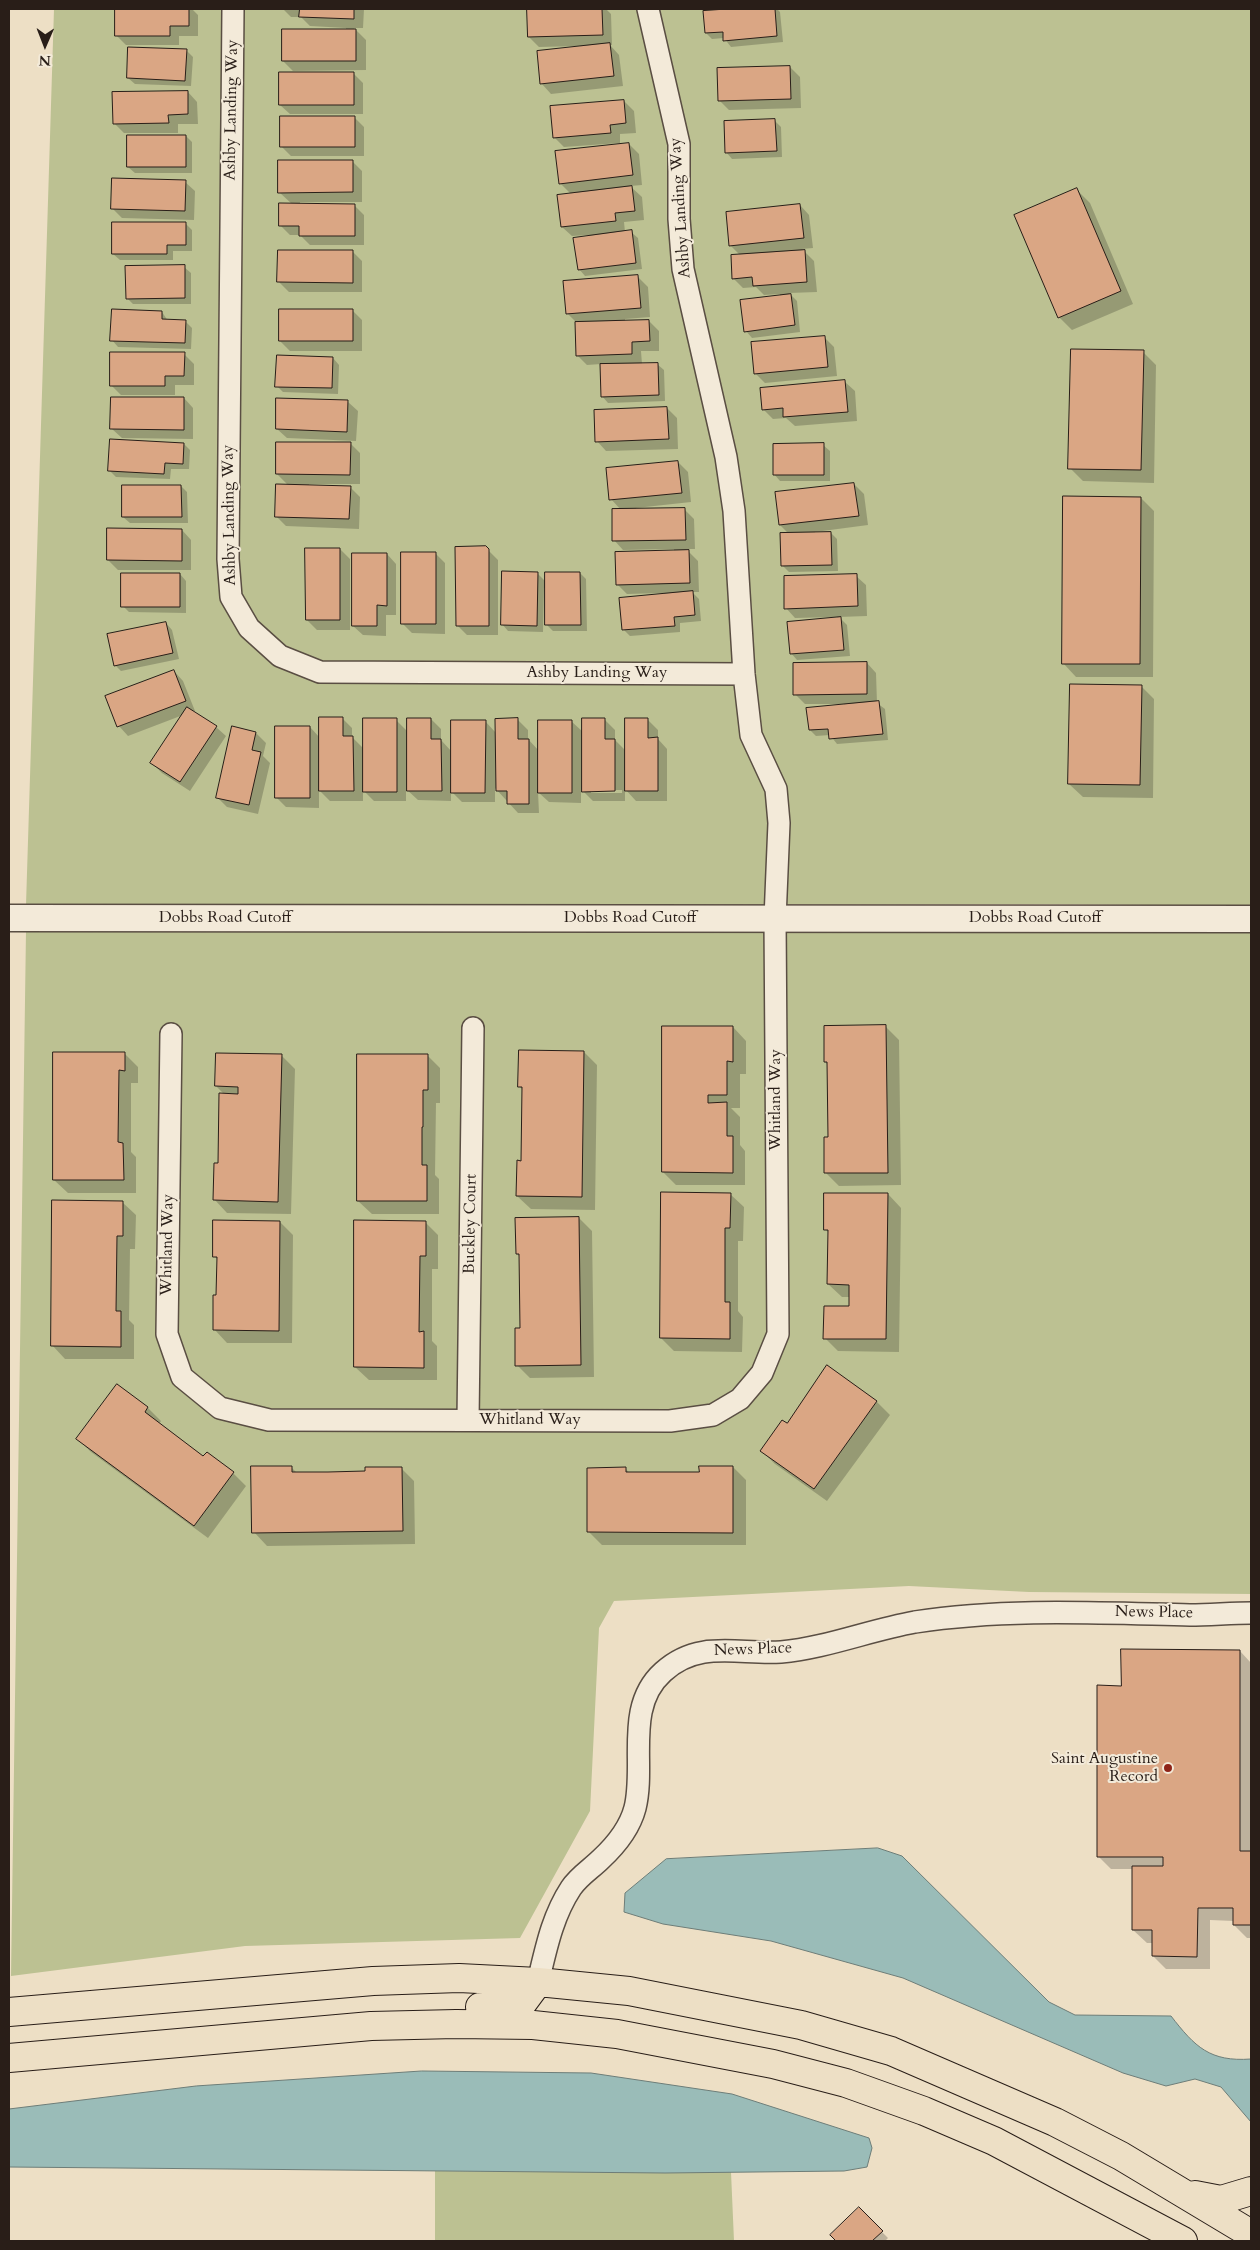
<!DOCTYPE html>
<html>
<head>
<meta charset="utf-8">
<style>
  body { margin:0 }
  #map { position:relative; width:1260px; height:2250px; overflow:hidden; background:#eddfc5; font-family:Cardo,serif }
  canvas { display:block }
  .frame { position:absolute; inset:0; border:10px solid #291e18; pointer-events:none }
  .north { position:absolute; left:20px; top:20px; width:50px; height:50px; -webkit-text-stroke:4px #f3ead9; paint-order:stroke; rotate:181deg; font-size:14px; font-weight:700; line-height:20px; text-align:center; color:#291e18 }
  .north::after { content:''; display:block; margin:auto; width:18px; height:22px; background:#291e18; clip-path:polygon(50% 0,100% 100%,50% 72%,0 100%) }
</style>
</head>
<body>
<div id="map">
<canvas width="1260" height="2250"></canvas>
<div class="frame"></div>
<div class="north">N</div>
</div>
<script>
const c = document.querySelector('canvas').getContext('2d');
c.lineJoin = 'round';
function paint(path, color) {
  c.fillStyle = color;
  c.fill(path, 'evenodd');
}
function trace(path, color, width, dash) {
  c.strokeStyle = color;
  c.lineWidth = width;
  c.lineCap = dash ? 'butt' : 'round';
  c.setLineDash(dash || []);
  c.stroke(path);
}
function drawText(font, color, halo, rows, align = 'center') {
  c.font = font + ' Cardo,serif';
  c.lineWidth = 4;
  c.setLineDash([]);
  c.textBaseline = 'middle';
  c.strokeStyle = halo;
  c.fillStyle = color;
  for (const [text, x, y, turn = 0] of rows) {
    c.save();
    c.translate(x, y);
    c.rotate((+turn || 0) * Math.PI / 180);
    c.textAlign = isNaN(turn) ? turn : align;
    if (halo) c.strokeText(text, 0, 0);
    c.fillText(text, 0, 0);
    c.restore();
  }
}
paint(new Path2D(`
  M 54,9 L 1251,9 L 1251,906 L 1049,904 L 26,905 Z
  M 26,931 L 1251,932 L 1251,1594 L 1029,1592 L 909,1586 L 614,1601 L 599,1628 L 590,1811 L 520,1938 L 245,1946 L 11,1976 Z
  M 435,2171 L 731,2172 L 734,2241 L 435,2241 Z`), '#bcc192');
const water = new Path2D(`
  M 878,1848 L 902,1856 L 1049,2002 L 1075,2015 L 1171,2016 C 1195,2047 1210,2062 1251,2059 L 1251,2122 L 1221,2087 L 1195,2079 L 1166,2086 L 1123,2073 L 903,1978 L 771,1941 L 663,1924 L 624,1912 L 625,1893 L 666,1859 Z
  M 422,2071 L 591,2073 L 732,2094 L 869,2138 L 872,2148 L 867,2167 L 844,2171 L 665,2173 L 9,2167 L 9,2109 L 196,2086 Z`);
paint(water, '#9abcb8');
trace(water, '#6d7d78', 1);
paint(new Path2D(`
  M 116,9 L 192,9 L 198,15 L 198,36 L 179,36 L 179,45 L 126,45 L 116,35 Z
  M 283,9 L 364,9 L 363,28 L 354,28 L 366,40 L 366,70 L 293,71 L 283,61 L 346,30 L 346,28 L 310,26 L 301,17 L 291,17 Z
  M 529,9 L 606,9 L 611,14 L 612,45 L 610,45 L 619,55 L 623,86 L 551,94 L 542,84 L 581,46 L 539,47 L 529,37 Z
  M 741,9 L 777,9 L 780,12 L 783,42 L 731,47 L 724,38 L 712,39 L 706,33 L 704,12 Z
  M 186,50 L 193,57 L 191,86 L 135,84 L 128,78 Z
  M 790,67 L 800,77 L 801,108 L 729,110 L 719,100 Z
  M 353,73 L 363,83 L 363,114 L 290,114 L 280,105 Z
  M 188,92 L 197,102 L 198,124 L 178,124 L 178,133 L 124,133 L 114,123 Z
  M 624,101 L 634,111 L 636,133 L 620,134 L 620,143 L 564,147 L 554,137 Z
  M 354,117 L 364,127 L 364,156 L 291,156 L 281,146 Z
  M 775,121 L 781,127 L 782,157 L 732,159 L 726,152 Z
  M 186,136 L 192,142 L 192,173 L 135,173 L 128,167 Z
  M 629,144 L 639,154 L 642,185 L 630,186 L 642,197 L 644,220 L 624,222 L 625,232 L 631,232 L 638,238 L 642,269 L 585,276 L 579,269 L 588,235 L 572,236 L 562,227 L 571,194 L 560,183 Z
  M 352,161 L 362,171 L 362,202 L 300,202 L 300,204 L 354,205 L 364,215 L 364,245 L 310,245 L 300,235 L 290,235 L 280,225 L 292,204 L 279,192 Z
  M 185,182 L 195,191 L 194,220 L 122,218 L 112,208 Z
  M 1077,190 L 1090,203 L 1133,304 L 1072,330 L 1059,317 Z
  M 800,205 L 809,215 L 813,248 L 802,249 L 814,261 L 817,292 L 789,293 L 797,301 L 800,332 L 752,338 L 746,331 L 780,296 L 780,294 L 764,295 L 756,287 L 743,288 L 733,278 L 741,256 L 730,245 Z
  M 185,223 L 192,230 L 192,251 L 173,251 L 173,260 L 120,260 L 113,254 Z
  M 352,251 L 362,261 L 362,292 L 289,292 L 279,282 Z
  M 184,267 L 191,273 L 191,304 L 133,304 L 127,298 Z
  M 638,277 L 648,287 L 650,317 L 625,319 L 625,322 L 649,321 L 659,331 L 659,351 L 641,351 L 642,364 L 657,364 L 664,370 L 665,401 L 608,403 L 602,396 L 601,364 L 587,365 L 577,355 L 576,322 L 567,313 Z
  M 352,310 L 362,320 L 362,351 L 290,351 L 280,341 Z
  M 162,312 L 168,321 L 185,321 L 192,328 L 191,349 L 118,347 L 112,340 Z
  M 824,337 L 834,347 L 837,376 L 765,383 L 755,373 Z
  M 1143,352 L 1156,365 L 1154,483 L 1083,481 L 1070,468 Z
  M 184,354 L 194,364 L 194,385 L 175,385 L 175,395 L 121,395 L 111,385 Z
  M 333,358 L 339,365 L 338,394 L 283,392 L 277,386 Z
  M 845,382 L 855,391 L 857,421 L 795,426 L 786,418 L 773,419 L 763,409 Z
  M 184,398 L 193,408 L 193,439 L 122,438 L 112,429 Z
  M 348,402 L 358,411 L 356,441 L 287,438 L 277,429 Z
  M 667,408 L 677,418 L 678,449 L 606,451 L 597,441 Z
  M 350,443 L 360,453 L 360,484 L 309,484 L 309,486 L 350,487 L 360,497 L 359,529 L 286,526 L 276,516 L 289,486 L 277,474 Z
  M 184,444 L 190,450 L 189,469 L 171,469 L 170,479 L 116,477 L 110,471 Z
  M 823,445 L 830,451 L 830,481 L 780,481 L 774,474 Z
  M 678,462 L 688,472 L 691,502 L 636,508 L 636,510 L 684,509 L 694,519 L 695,549 L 686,549 L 698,561 L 699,592 L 692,592 L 699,599 L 701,621 L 680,623 L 680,632 L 630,636 L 624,630 L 621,599 L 664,595 L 664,593 L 627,594 L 617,584 L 674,552 L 674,549 L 623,550 L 614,540 L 621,510 L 611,499 Z
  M 854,484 L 864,494 L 868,525 L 815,532 L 815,533 L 831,533 L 837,539 L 838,571 L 789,572 L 782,565 L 789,534 L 780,525 Z
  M 181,486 L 187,492 L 188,523 L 130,523 L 123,517 Z
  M 1141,498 L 1154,511 L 1153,677 L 1076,677 L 1063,663 Z
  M 182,530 L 191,540 L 191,570 L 118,570 L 108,560 Z
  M 486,548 L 498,560 L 498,635 L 467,635 L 457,625 Z
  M 340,549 L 350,559 L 350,630 L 317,630 L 307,620 Z
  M 435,553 L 445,563 L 445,634 L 412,633 L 402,623 Z
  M 387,554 L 396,564 L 396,615 L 386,615 L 386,636 L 363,635 L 353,626 Z
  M 580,573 L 586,579 L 587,631 L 553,631 L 547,625 L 546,588 L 544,588 L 543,632 L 508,631 L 502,624 L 538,574 L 546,582 Z
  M 180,574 L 186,581 L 186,613 L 129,612 L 123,606 Z
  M 856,576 L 866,585 L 867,616 L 839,617 L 847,625 L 850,656 L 797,660 L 791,653 L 837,619 L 837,617 L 795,618 L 786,608 Z
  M 166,623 L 172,630 L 179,659 L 121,671 L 115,665 Z
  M 867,663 L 876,673 L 877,703 L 885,709 L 888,740 L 837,744 L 830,735 L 816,736 L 810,730 L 844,706 L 844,704 L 805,704 L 795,694 Z
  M 174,671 L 183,681 L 195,711 L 192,712 L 216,727 L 226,736 L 190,791 L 162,773 L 152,763 L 183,715 L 128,736 L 119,726 Z
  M 1141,686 L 1154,699 L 1153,798 L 1083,797 L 1069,784 Z
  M 342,718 L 352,728 L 352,737 L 364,749 L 396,720 L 408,732 L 431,719 L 441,729 L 441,740 L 452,752 L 485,721 L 496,733 L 518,720 L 528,730 L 528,739 L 539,751 L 571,721 L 583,732 L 605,720 L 615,730 L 615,740 L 626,751 L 648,720 L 658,730 L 658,739 L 667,749 L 667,801 L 636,801 L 625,789 L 625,801 L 593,801 L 581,789 L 581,803 L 549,802 L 538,792 L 539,813 L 518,813 L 495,788 L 495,802 L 462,802 L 451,791 L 451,801 L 418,800 L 406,789 L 406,801 L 374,801 L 363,790 L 363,801 L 330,801 L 319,790 L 319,808 L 286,807 L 276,797 L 310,727 L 320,738 ZM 591,790 L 622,790 L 622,793 L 591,793 Z
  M 233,728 L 256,733 L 266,743 L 263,756 L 270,763 L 258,814 L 227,807 L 217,797 Z
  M 733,1027 L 746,1041 L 746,1074 L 740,1074 L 740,1108 L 731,1108 L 740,1117 L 740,1145 L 745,1151 L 745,1185 L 676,1185 L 663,1172 Z
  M 886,1027 L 899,1040 L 901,1185 L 839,1186 L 826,1173 L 829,1138 L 828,1065 L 825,1062 Z
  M 584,1052 L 597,1065 L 595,1210 L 531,1209 L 517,1196 L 522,1162 L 523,1090 L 519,1086 Z
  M 124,1053 L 138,1067 L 138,1083 L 131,1083 L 131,1152 L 136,1157 L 136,1193 L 68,1193 L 54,1180 Z
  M 427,1055 L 440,1068 L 440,1103 L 436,1103 L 435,1175 L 439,1179 L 439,1214 L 372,1214 L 358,1201 Z
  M 282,1056 L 295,1069 L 291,1214 L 227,1213 L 214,1199 L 225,1095 L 216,1086 Z
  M 730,1194 L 744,1207 L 743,1241 L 738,1241 L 738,1311 L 743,1317 L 742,1352 L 674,1351 L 661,1338 Z
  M 888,1194 L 901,1208 L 899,1352 L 838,1351 L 825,1338 L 850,1308 L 850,1297 L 842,1297 L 828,1284 L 829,1233 L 825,1229 Z
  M 122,1202 L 136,1215 L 135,1249 L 130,1249 L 129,1320 L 134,1325 L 134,1359 L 65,1359 L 52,1345 Z
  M 579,1218 L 592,1231 L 594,1377 L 530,1378 L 517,1365 L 521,1329 L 520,1257 L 517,1254 Z
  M 280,1222 L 293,1235 L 292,1343 L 227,1343 L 214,1329 L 218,1296 L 218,1260 L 214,1256 Z
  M 425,1222 L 438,1235 L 438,1269 L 432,1269 L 432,1341 L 437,1346 L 437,1380 L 369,1380 L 355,1367 Z
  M 877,1402 L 890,1415 L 827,1501 L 775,1464 L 762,1451 L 787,1425 Z
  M 148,1408 L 161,1421 L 159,1424 L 203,1458 L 233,1473 L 246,1486 L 208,1538 L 91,1452 L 78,1439 Z
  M 291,1467 L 297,1473 L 366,1472 L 401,1468 L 414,1481 L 415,1544 L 267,1546 L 254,1532 Z
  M 733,1467 L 746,1480 L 746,1545 L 602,1545 L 589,1532 L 626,1469 L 630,1474 L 701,1473 Z
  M 1240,1651 L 1251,1663 L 1251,1938 L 1247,1938 L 1234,1925 L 1234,1921 L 1210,1920 L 1210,1969 L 1166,1969 L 1153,1956 L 1153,1943 L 1147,1943 L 1133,1930 L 1133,1869 L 1111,1869 L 1098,1856 L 1122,1687 Z
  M 859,2209 L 888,2238 L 885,2241 L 838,2241 L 832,2235 Z`), '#0003');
const building = new Path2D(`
  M 115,9 L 189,9 L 189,26 L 170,26 L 170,36 L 115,36 Z
  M 300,9 L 354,9 L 354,19 L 299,17 Z
  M 527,9 L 602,9 L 603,35 L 528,37 Z
  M 727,9 L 775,9 L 777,36 L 723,41 L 723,32 L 705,33 L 703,11 Z
  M 282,29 L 356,29 L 356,61 L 282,61 Z
  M 610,43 L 614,76 L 540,84 L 537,51 Z
  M 128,47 L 187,49 L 185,81 L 127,78 Z
  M 790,66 L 791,99 L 718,101 L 717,68 Z
  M 279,72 L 354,72 L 354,105 L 279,105 Z
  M 188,91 L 188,114 L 168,115 L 169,123 L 113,124 L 112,92 Z
  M 624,100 L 626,123 L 610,125 L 611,133 L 553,138 L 550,106 Z
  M 280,116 L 355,116 L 355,147 L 280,147 Z
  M 775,119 L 777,151 L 725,153 L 724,121 Z
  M 127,135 L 186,135 L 186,167 L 127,167 Z
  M 629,143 L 633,175 L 559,184 L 555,151 Z
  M 278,160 L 353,160 L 353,192 L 278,193 Z
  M 112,178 L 186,180 L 185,211 L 111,209 Z
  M 632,186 L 635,211 L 615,213 L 616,221 L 561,227 L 557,195 Z
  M 1077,188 L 1121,291 L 1058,318 L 1014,215 Z
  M 279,203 L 355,204 L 355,236 L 299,236 L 299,226 L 279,226 Z
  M 800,204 L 804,238 L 729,246 L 726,212 Z
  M 112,222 L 186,222 L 186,245 L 167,245 L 167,254 L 112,254 Z
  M 632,230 L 636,263 L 578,270 L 573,238 Z
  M 278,250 L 353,250 L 353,283 L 277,282 Z
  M 805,250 L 807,282 L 753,286 L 752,277 L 732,279 L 731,255 Z
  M 185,265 L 185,298 L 126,299 L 125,266 Z
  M 638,275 L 641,308 L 566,314 L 563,281 Z
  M 791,294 L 795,325 L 744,332 L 740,300 Z
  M 112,309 L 162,311 L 162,319 L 186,320 L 185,343 L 110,341 Z
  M 279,309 L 353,309 L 353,341 L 279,341 Z
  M 649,320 L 650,341 L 632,342 L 632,354 L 576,356 L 575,322 Z
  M 825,336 L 828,367 L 754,374 L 751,342 Z
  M 1071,349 L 1144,350 L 1141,470 L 1068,469 Z
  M 110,352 L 185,352 L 184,376 L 165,376 L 165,386 L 110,386 Z
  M 277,355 L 333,357 L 332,388 L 275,387 Z
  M 658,363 L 659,395 L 601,397 L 600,364 Z
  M 845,380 L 848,412 L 783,417 L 783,408 L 762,410 L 760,388 Z
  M 111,397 L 184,397 L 184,430 L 110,429 Z
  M 276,398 L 348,400 L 347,432 L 276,429 Z
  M 667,407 L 669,439 L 595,442 L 594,410 Z
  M 110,439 L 184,443 L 183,464 L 165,463 L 164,474 L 108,471 Z
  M 276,442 L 351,442 L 350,475 L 276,474 Z
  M 824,443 L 824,475 L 773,475 L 773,444 Z
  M 678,461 L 682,493 L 609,500 L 606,468 Z
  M 854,483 L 859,516 L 779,525 L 775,492 Z
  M 276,484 L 351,486 L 349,519 L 275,517 Z
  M 122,485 L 181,485 L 182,517 L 122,517 Z
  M 1063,496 L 1141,497 L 1140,664 L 1062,664 Z
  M 685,508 L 686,540 L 612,541 L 612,509 Z
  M 107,528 L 182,529 L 182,561 L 107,560 Z
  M 831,532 L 832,565 L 781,566 L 780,533 Z
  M 486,546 L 489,549 L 489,626 L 456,626 L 455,547 Z
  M 305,548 L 340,548 L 340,620 L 306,620 Z
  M 689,550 L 690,583 L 616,585 L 615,552 Z
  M 401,552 L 436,552 L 436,624 L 401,624 Z
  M 352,553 L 387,553 L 387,606 L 377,605 L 377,626 L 352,626 Z
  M 502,571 L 538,572 L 537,626 L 501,625 Z
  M 545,572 L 580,572 L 581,625 L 545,625 Z
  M 121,573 L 180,573 L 180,607 L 121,607 Z
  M 857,574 L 858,606 L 784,609 L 784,576 Z
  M 693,591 L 695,615 L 674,617 L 675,626 L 622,630 L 619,598 Z
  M 841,617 L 844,650 L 790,654 L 787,622 Z
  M 166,622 L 173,653 L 114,666 L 107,634 Z
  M 867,662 L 867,694 L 793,695 L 793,663 Z
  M 174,670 L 186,701 L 117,727 L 105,696 Z
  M 1070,684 L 1142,685 L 1140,785 L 1068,784 Z
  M 879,701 L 883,734 L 829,739 L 828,729 L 809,730 L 806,708 Z
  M 187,707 L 217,726 L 180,782 L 150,763 Z
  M 319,717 L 343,717 L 343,736 L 353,736 L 354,791 L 319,791 Z
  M 363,718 L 397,718 L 397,792 L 363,792 Z
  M 407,718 L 431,718 L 431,739 L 441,739 L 442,791 L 407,791 Z
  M 518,718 L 518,739 L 529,739 L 529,804 L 507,804 L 507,791 L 496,791 L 495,719 Z
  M 582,718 L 605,718 L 605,739 L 615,739 L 615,791 L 582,792 Z
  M 625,718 L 648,718 L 648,738 L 658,737 L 658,791 L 625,791 Z
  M 451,720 L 486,720 L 485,793 L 451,793 Z
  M 538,720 L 572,720 L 572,793 L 538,793 Z
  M 232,726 L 256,732 L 252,750 L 261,752 L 249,805 L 216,798 Z
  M 275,726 L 310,726 L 310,798 L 275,798 Z
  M 886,1025 L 888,1173 L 824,1173 L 824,1137 L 828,1137 L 827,1062 L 824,1062 L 824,1026 Z
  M 662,1026 L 733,1026 L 733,1062 L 727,1061 L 727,1095 L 708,1095 L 708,1103 L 727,1102 L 727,1136 L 733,1136 L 733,1173 L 662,1172 Z
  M 519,1050 L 584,1051 L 582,1197 L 516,1196 L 517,1160 L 521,1161 L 522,1087 L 518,1087 Z
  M 53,1052 L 125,1052 L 125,1071 L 119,1070 L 118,1142 L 123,1143 L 124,1180 L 53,1180 Z
  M 216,1053 L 282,1054 L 278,1202 L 213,1200 L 214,1163 L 218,1163 L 219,1093 L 238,1094 L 238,1087 L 215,1086 Z
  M 357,1054 L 428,1054 L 428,1090 L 423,1090 L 423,1127 L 422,1127 L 422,1165 L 427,1165 L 427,1201 L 357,1201 Z
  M 661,1192 L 731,1193 L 730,1228 L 725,1228 L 725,1302 L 730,1302 L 730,1339 L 660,1338 Z
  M 824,1193 L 888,1193 L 886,1339 L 823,1339 L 824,1306 L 849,1306 L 849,1285 L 827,1284 L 828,1230 L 824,1230 Z
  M 52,1200 L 123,1201 L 123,1236 L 117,1236 L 116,1311 L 121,1311 L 121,1347 L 51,1346 Z
  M 579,1217 L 581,1365 L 515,1366 L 515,1328 L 520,1328 L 519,1254 L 516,1254 L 515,1218 Z
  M 213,1220 L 280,1221 L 279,1331 L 213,1330 L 213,1295 L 216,1295 L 217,1257 L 213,1257 Z
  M 354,1220 L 426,1221 L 426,1256 L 420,1256 L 419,1332 L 424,1331 L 424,1368 L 354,1367 Z
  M 827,1365 L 877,1401 L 814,1489 L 760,1451 L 782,1420 L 787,1423 Z
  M 117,1384 L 148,1407 L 145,1412 L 203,1456 L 207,1452 L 234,1472 L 194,1526 L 76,1439 Z
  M 251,1466 L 292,1466 L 292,1472 L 328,1472 L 365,1471 L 365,1467 L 402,1467 L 403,1531 L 252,1533 Z
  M 699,1466 L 733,1466 L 733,1533 L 587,1532 L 587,1468 L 626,1467 L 626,1472 L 699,1472 Z
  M 1121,1649 L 1240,1650 L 1240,1851 L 1251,1851 L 1251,1925 L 1233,1925 L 1233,1908 L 1198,1908 L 1197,1957 L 1152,1956 L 1152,1930 L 1132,1930 L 1132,1866 L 1163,1866 L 1163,1857 L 1097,1857 L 1097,1685 L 1121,1686 Z
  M 859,2207 L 883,2231 L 872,2241 L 836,2241 L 830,2235 Z`);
paint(building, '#daa684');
trace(building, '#291e18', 1);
const minor = new Path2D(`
  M 233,9 L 228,559 L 231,597 L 249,628 L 280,656 L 320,672 L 744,674
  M 171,1034 L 167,1334 L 182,1377 L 220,1408 L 269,1420 L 670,1421 L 713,1415 L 740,1399 L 762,1373 L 778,1334 L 775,919 L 779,823 L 776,789 L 751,735 L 744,674 L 734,511 L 726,457 L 683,269 L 679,219 L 679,144 L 648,9
  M 468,1420 L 473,1028
  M 538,1982 C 546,1949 552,1917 571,1888 C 579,1876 591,1869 601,1859 C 615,1846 630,1827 635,1808 C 646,1764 624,1707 663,1672 C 699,1639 739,1655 781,1652 C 826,1648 870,1630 915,1622 C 1006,1608 1098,1613 1190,1615 C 1210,1615 1231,1613 1251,1613`);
const tertiary = new Path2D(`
  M 9,918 L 1251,919`);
const primary = new Path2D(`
  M 480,2007 L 508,2008 L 521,2005 L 538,1982
  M 9,2012 L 373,1981 L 459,1978 L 538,1982 L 629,1991 L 801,2025 L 891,2051 L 1055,2122 L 1121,2156 L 1251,2234
  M 9,2058 L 371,2026 L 456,2024 L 533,2025 L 617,2034 L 773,2064 L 846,2083 L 924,2111 L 994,2141 L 1183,2241
  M 1195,2195 L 1221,2200 L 1251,2191`);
trace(minor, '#5a4e43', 24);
trace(tertiary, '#5a4e43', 29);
trace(primary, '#291e18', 30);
trace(minor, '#f3ead9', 21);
trace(tertiary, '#f3ead9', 26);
trace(primary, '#eddfc5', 28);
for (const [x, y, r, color] of [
  [1168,1768,5,"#8f2418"]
]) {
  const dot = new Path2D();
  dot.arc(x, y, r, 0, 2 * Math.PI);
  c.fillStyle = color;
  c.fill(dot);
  trace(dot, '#f3ead9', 2);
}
drawText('16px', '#291e18', '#f3ead9', [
  ["Ashby Landing Way",232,110,-89],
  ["Ashby Landing Way",681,208,-94],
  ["Ashby Landing Way",230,515,-91],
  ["Ashby Landing Way",597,673],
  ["Dobbs Road Cutoff",225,918],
  ["Dobbs Road Cutoff",630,918],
  ["Dobbs Road Cutoff",1035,918],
  ["Whitland Way",776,1100,-90],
  ["Buckley Court",471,1224,-89],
  ["Whitland Way",168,1245,-89],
  ["Whitland Way",530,1420],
  ["News Place",1154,1613,1],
  ["News Place",753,1650,-2]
]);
drawText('16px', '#291e18', '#f3ead9', [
  ["Saint Augustine",1158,1759],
  ["Record",1158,1777]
], 'right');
</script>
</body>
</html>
